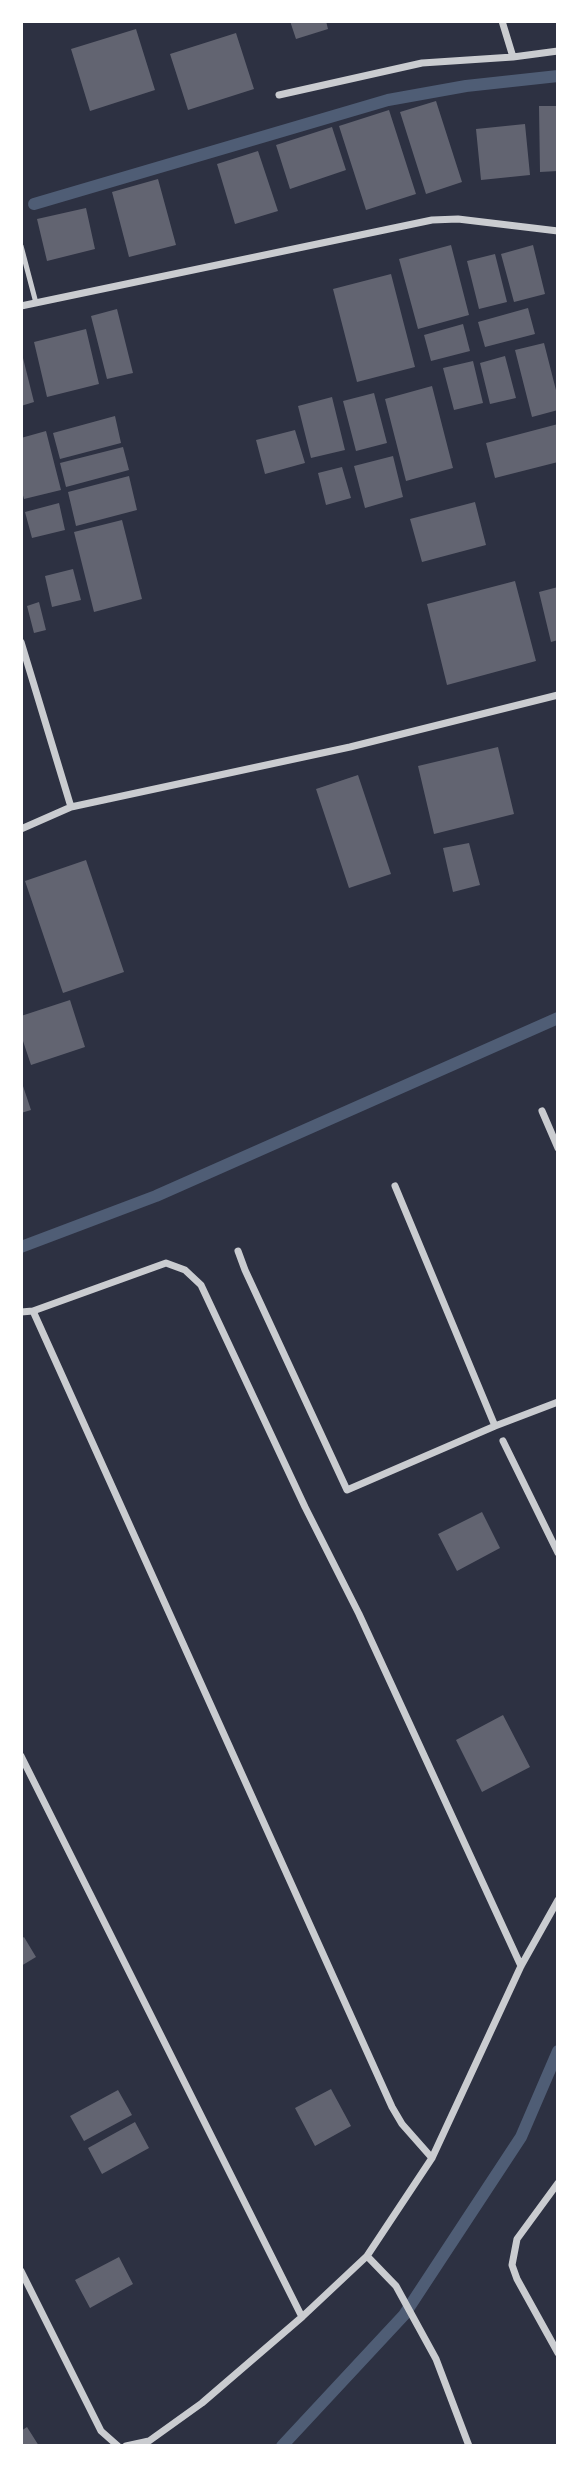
<!DOCTYPE html>
<html>
<head>
<meta charset="utf-8">
<style>
  body { margin:0 }
  #map { position:relative; width:579px; height:2467px; overflow:hidden; background:#2d3142; font-family:"Exo 2",sans-serif }
  canvas { display:block }
  .frame { position:absolute; inset:0; border:23px solid #fff; pointer-events:none }
</style>
</head>
<body>
<div id="map">
<canvas width="579" height="2467"></canvas>
<div class="frame"></div>
</div>
<script>
const c = document.querySelector('canvas').getContext('2d');
c.lineJoin = 'round';
function trace(path, color, width, dash) {
  c.strokeStyle = color;
  c.lineWidth = width;
  c.lineCap = dash ? 'butt' : 'round';
  c.setLineDash(dash || []);
  c.stroke(path);
}
function paint(path, color) {
  c.fillStyle = color;
  c.fill(path, 'evenodd');
}
trace(new Path2D(`
  M 34,204 L 388,100 L 466,86 L 558,76
  M 21,1247 L 156,1196 L 558,1018
  M 282,2446 L 404,2315 L 521,2137 L 558,2051`), '#4f5d75', 12);
paint(new Path2D(`
  M 290,21 L 326,21 L 328,29 L 296,39 Z
  M 136,29 L 155,90 L 90,111 L 71,49 Z
  M 236,33 L 254,89 L 188,110 L 170,54 Z
  M 436,101 L 462,182 L 426,194 L 400,112 Z
  M 539,106 L 558,106 L 558,171 L 540,172 Z
  M 389,110 L 416,194 L 366,210 L 339,126 Z
  M 525,124 L 530,175 L 481,180 L 476,129 Z
  M 332,127 L 346,170 L 290,189 L 276,145 Z
  M 258,151 L 278,211 L 235,224 L 217,164 Z
  M 158,179 L 176,245 L 129,257 L 112,192 Z
  M 86,208 L 95,249 L 47,261 L 37,219 Z
  M 451,245 L 469,315 L 418,329 L 399,259 Z
  M 533,245 L 545,294 L 514,302 L 501,254 Z
  M 495,254 L 507,302 L 479,309 L 467,261 Z
  M 391,274 L 415,367 L 357,382 L 333,289 Z
  M 528,308 L 535,334 L 485,347 L 478,322 Z
  M 117,309 L 133,373 L 107,379 L 91,316 Z
  M 463,324 L 470,351 L 431,361 L 424,335 Z
  M 86,329 L 99,384 L 47,397 L 34,342 Z
  M 544,343 L 558,398 L 558,410 L 532,417 L 515,350 Z
  M 22,354 L 34,402 L 21,406 L 21,355 Z
  M 505,356 L 516,398 L 490,404 L 480,363 Z
  M 473,361 L 483,403 L 454,410 L 443,368 Z
  M 432,386 L 453,468 L 406,481 L 385,399 Z
  M 374,393 L 387,443 L 356,451 L 343,401 Z
  M 332,397 L 345,450 L 311,458 L 298,406 Z
  M 115,416 L 121,443 L 60,459 L 53,433 Z
  M 558,424 L 558,462 L 495,478 L 486,443 Z
  M 295,430 L 305,463 L 265,474 L 256,440 Z
  M 46,431 L 61,490 L 24,499 L 21,488 L 21,438 Z
  M 123,447 L 129,470 L 66,487 L 60,463 Z
  M 393,456 L 403,497 L 365,508 L 354,466 Z
  M 342,467 L 351,498 L 326,505 L 318,473 Z
  M 129,476 L 137,510 L 76,526 L 68,492 Z
  M 475,502 L 486,545 L 422,562 L 410,519 Z
  M 59,503 L 65,530 L 32,538 L 25,512 Z
  M 122,520 L 142,599 L 94,612 L 74,532 Z
  M 73,569 L 81,600 L 52,607 L 45,576 Z
  M 515,581 L 536,661 L 447,685 L 427,604 Z
  M 558,587 L 558,640 L 551,642 L 539,592 Z
  M 39,602 L 46,630 L 34,633 L 27,606 Z
  M 498,747 L 514,814 L 434,834 L 418,766 Z
  M 358,775 L 391,874 L 349,888 L 316,789 Z
  M 469,843 L 480,885 L 453,892 L 443,848 Z
  M 86,860 L 124,972 L 63,993 L 25,881 Z
  M 70,1000 L 85,1047 L 31,1065 L 21,1035 L 21,1016 Z
  M 21,1080 L 31,1110 L 21,1113 Z
  M 482,1512 L 500,1548 L 457,1571 L 438,1534 Z
  M 503,1715 L 530,1767 L 482,1792 L 456,1740 Z
  M 24,1937 L 36,1957 L 21,1966 L 21,1939 Z
  M 331,2089 L 351,2126 L 315,2146 L 295,2108 Z
  M 118,2090 L 132,2115 L 84,2141 L 70,2116 Z
  M 135,2122 L 149,2148 L 102,2174 L 88,2148 Z
  M 119,2257 L 133,2284 L 90,2308 L 75,2280 Z
  M 27,2427 L 39,2446 L 21,2446 L 21,2431 Z`), '#626471');
trace(new Path2D(`
  M 21,246 L 36,303`), '#caccd0', 5);
trace(new Path2D(`
  M 502,21 L 513,57
  M 279,95 L 422,63 L 513,57 L 558,51
  M 21,306 L 432,220 L 458,219 L 558,231
  M 21,642 L 71,807
  M 21,829 L 71,807 L 350,747 L 558,695
  M 542,1111 L 558,1148
  M 395,1186 L 495,1426
  M 238,1251 L 245,1270 L 347,1490 L 495,1426 L 558,1402
  M 33,1311 L 392,2107 L 402,2124 L 432,2158
  M 21,1312 L 33,1311 L 166,1263 L 185,1270 L 201,1285 L 305,1507 L 359,1614 L 521,1966
  M 503,1441 L 558,1553
  M 21,1756 L 302,2317
  M 558,2183 L 517,2239 L 512,2265 L 517,2279 L 558,2353
  M 367,2256 L 396,2286 L 436,2359 L 469,2446
  M 21,2271 L 101,2431 L 118,2446
  M 126,2446 L 149,2441 L 202,2403 L 302,2317 L 367,2256 L 432,2158 L 521,1966 L 558,1900`), '#caccd0', 7);
</script>
</body>
</html>
